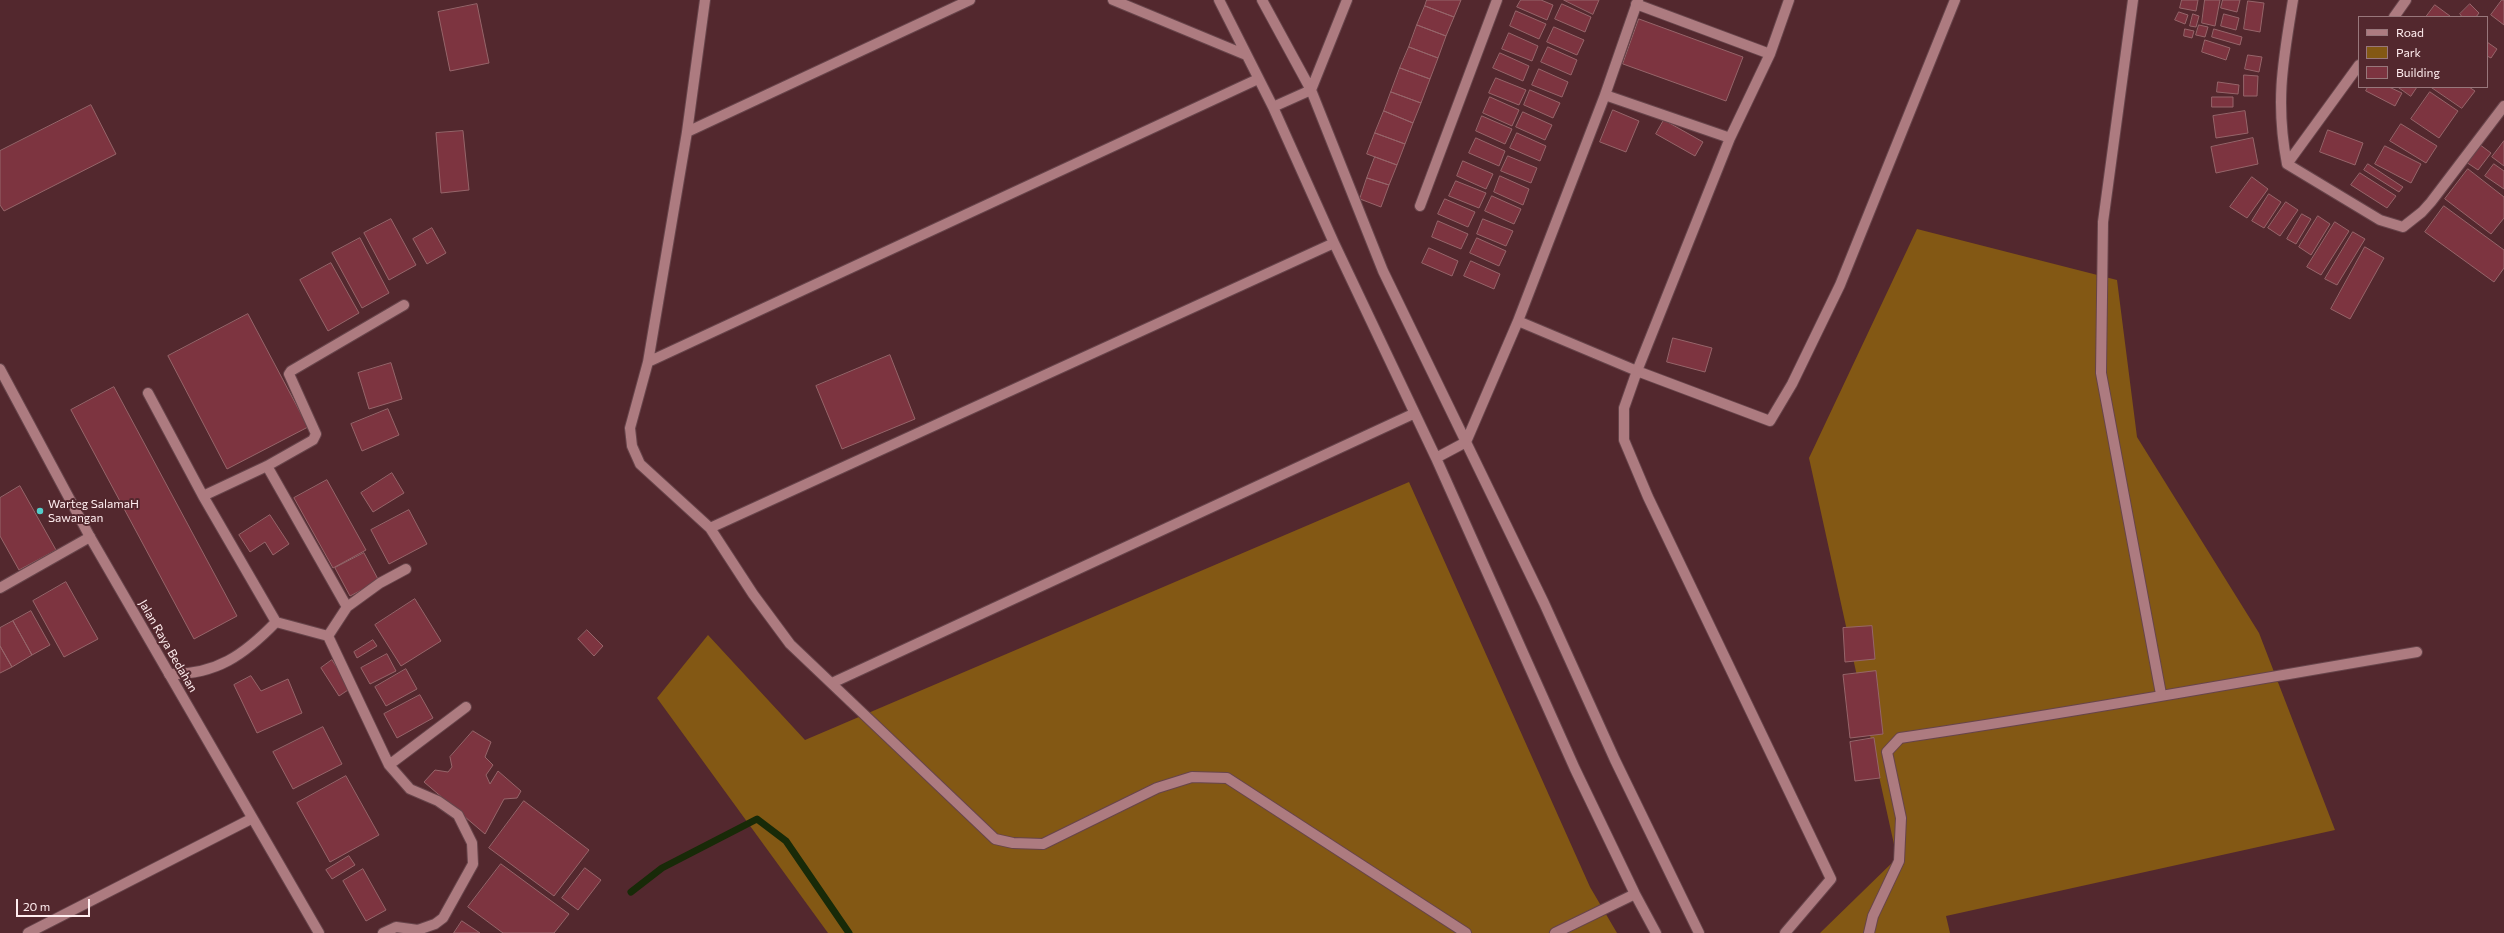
<!DOCTYPE html>
<html>
<head>
<meta charset="utf-8">
<style>
  body { margin:0 }
  #map { position:relative; width:2504px; height:933px; overflow:hidden; background:#53282e; font-family:Commissioner,sans-serif }
  canvas { display:block }
  .legend { position:absolute; left:2358px; top:16px; width:130px; height:72px; box-sizing:border-box; background:#53282e; border:1px solid #98777b; margin:0; padding:5px 7px; list-style:none; font-size:12px; color:#ffedef }
  .legend li { display:flex; align-items:center; gap:8px; height:20px }
  .legend b { width:20px; border:1px solid #98777b }
  .scale { position:absolute; left:16px; top:899px; width:74px; height:18px; box-sizing:border-box; border:2px solid #ffedef; border-top:0; padding-left:5px; font-size:12px; line-height:14px; white-space:nowrap; color:#ffedef; -webkit-text-stroke:3px #53282e; paint-order:stroke }
</style>
</head>
<body>
<div id="map">
<canvas width="2504" height="933"></canvas>
<ul class="legend">
<li><b style="height:5px;background:#ad7b80"></b>Road</li>
<li><b style="height:11px;background:#835814"></b>Park</li>
<li><b style="height:11px;background:#7d3440"></b>Building</li>
</ul>
<div class="scale">20 m</div>
</div>
<script>
const c = document.querySelector('canvas').getContext('2d');
c.lineJoin = 'round';
function paint(path, color) {
  c.fillStyle = color;
  c.fill(path, 'evenodd');
}
function trace(path, color, width, dash) {
  c.strokeStyle = color;
  c.lineWidth = width;
  c.lineCap = dash ? 'butt' : 'round';
  c.setLineDash(dash || []);
  c.stroke(path);
}
function drawText(font, color, halo, rows, align = 'center') {
  c.font = font + ' Commissioner,sans-serif';
  c.lineWidth = 4;
  c.setLineDash([]);
  c.textBaseline = 'middle';
  c.strokeStyle = halo;
  c.fillStyle = color;
  for (const [text, x, y, turn = 0] of rows) {
    c.save();
    c.translate(x, y);
    c.rotate((+turn || 0) * Math.PI / 180);
    c.textAlign = isNaN(turn) ? turn : align;
    if (halo) c.strokeText(text, 0, 0);
    c.fillText(text, 0, 0);
    c.restore();
  }
}
paint(new Path2D(`
  M 1917,229 L 2117,280 L 2137,437 L 2259,633 L 2335,830 L 1946,916 L 1950,933 L 1820,933 L 1897,858 L 1809,458 Z
  M 1409,482 L 1590,887 L 1617,933 L 828,933 L 657,698 L 708,635 L 805,740 Z`), '#835814');
trace(new Path2D(`
  M 631,892 L 662,868 L 757,819 L 786,841 L 849,933`), '#182a08', 7);
const building = new Path2D(`
  M 1427,0 L 1461,0 L 1454,17 L 1425,6 Z
  M 1521,0 L 1541,0 L 1553,5 L 1547,20 L 1517,7 Z
  M 1564,0 L 1599,0 L 1593,14 Z
  M 2182,0 L 2198,0 L 2196,11 L 2180,8 Z
  M 2205,0 L 2220,0 L 2215,26 L 2202,23 Z
  M 2223,0 L 2240,0 L 2237,12 L 2221,8 Z
  M 2502,0 L 2504,0 L 2504,25 L 2491,15 Z
  M 2248,1 L 2264,3 L 2260,32 L 2244,29 Z
  M 477,4 L 489,63 L 450,71 L 438,12 Z
  M 1562,4 L 1591,17 L 1585,32 L 1555,19 Z
  M 2470,4 L 2479,13 L 2476,17 L 2462,17 L 2460,14 Z
  M 2435,5 L 2450,16 L 2449,17 L 2426,17 Z
  M 1425,6 L 1454,17 L 1446,36 L 1417,25 Z
  M 1516,11 L 1546,24 L 1539,39 L 1510,26 Z
  M 2179,12 L 2188,15 L 2185,24 L 2175,20 Z
  M 2193,14 L 2199,16 L 2196,27 L 2190,26 Z
  M 2224,14 L 2239,18 L 2236,30 L 2221,26 Z
  M 1639,19 L 1743,57 L 1726,101 L 1623,64 Z
  M 1417,25 L 1446,36 L 1438,58 L 1409,47 Z
  M 2199,25 L 2208,27 L 2205,37 L 2196,35 Z
  M 1554,27 L 1584,40 L 1577,55 L 1547,42 Z
  M 2185,29 L 2194,31 L 2192,38 L 2184,36 Z
  M 2214,29 L 2242,37 L 2240,45 L 2212,37 Z
  M 1509,33 L 1538,46 L 1532,61 L 1502,49 Z
  M 2205,40 L 2230,48 L 2226,60 L 2202,52 Z
  M 2487,42 L 2497,49 L 2491,58 L 2487,56 Z
  M 1409,47 L 1438,58 L 1430,79 L 1400,68 Z
  M 1548,47 L 1577,60 L 1571,75 L 1541,62 Z
  M 1500,53 L 1529,66 L 1523,81 L 1493,68 Z
  M 2248,55 L 2262,57 L 2259,72 L 2245,69 Z
  M 1400,68 L 1430,79 L 1421,103 L 1391,92 Z
  M 1539,69 L 1568,82 L 1562,97 L 1532,85 Z
  M 2244,75 L 2258,76 L 2257,96 L 2244,96 Z
  M 1496,78 L 1526,90 L 1519,105 L 1489,93 Z
  M 2218,82 L 2239,85 L 2238,94 L 2217,92 Z
  M 2368,87 L 2389,87 L 2402,93 L 2395,106 L 2366,91 Z
  M 2398,87 L 2417,87 L 2411,96 Z
  M 2431,87 L 2469,87 L 2475,91 L 2462,108 Z
  M 1530,90 L 1560,103 L 1553,118 L 1524,105 Z
  M 1391,92 L 1421,103 L 1413,123 L 1384,111 Z
  M 2430,92 L 2458,111 L 2439,138 L 2411,119 Z
  M 1490,97 L 1519,110 L 1512,126 L 1483,113 Z
  M 2212,97 L 2233,97 L 2233,107 L 2212,107 Z
  M 91,105 L 116,154 L 4,211 L 0,205 L 0,151 Z
  M 1613,110 L 1639,121 L 1626,152 L 1600,142 Z
  M 1384,111 L 1413,123 L 1405,144 L 1375,133 Z
  M 2245,111 L 2248,133 L 2216,138 L 2213,116 Z
  M 1523,112 L 1552,125 L 1545,140 L 1516,127 Z
  M 1482,116 L 1512,129 L 1505,144 L 1476,131 Z
  M 1664,120 L 1703,142 L 1695,156 L 1656,134 Z
  M 2401,124 L 2437,146 L 2426,163 L 2390,141 Z
  M 2328,130 L 2363,143 L 2355,165 L 2320,152 Z
  M 463,131 L 469,190 L 441,193 L 436,133 Z
  M 1375,133 L 1405,144 L 1397,165 L 1367,154 Z
  M 1517,133 L 1546,146 L 1540,161 L 1510,148 Z
  M 1476,138 L 1505,151 L 1499,166 L 1469,153 Z
  M 2253,138 L 2258,164 L 2216,173 L 2211,147 Z
  M 2504,141 L 2504,166 L 2492,157 Z
  M 2479,144 L 2491,153 L 2478,170 L 2466,162 Z
  M 2385,146 L 2421,164 L 2411,183 L 2375,164 Z
  M 1508,156 L 1537,168 L 1531,183 L 1501,171 Z
  M 1375,157 L 1397,165 L 1389,185 L 1367,178 Z
  M 1463,161 L 1493,174 L 1486,189 L 1457,176 Z
  M 2368,164 L 2403,187 L 2399,192 L 2364,170 Z
  M 2494,164 L 2504,171 L 2504,189 L 2485,176 Z
  M 2468,169 L 2504,197 L 2504,218 L 2491,234 L 2445,199 Z
  M 2360,173 L 2396,196 L 2387,208 L 2351,185 Z
  M 1500,176 L 1529,189 L 1523,205 L 1494,192 Z
  M 2252,177 L 2268,189 L 2247,218 L 2230,207 Z
  M 1367,178 L 1389,185 L 1381,207 L 1360,199 Z
  M 1456,181 L 1486,193 L 1479,208 L 1449,196 Z
  M 2269,194 L 2281,202 L 2264,228 L 2252,221 Z
  M 1492,196 L 1521,209 L 1514,224 L 1485,211 Z
  M 1445,199 L 1475,212 L 1468,227 L 1438,214 Z
  M 2286,202 L 2298,210 L 2280,236 L 2268,228 Z
  M 2444,206 L 2504,250 L 2504,268 L 2494,282 L 2425,232 Z
  M 2302,214 L 2311,219 L 2296,244 L 2287,239 Z
  M 2318,216 L 2330,224 L 2311,255 L 2299,247 Z
  M 391,219 L 416,265 L 389,280 L 364,233 Z
  M 1483,219 L 1513,231 L 1506,246 L 1477,234 Z
  M 1438,221 L 1468,234 L 1461,249 L 1432,237 Z
  M 2335,222 L 2349,231 L 2321,275 L 2307,267 Z
  M 432,228 L 446,253 L 427,264 L 413,239 Z
  M 2353,232 L 2365,239 L 2337,285 L 2325,279 Z
  M 360,238 L 389,293 L 362,308 L 332,253 Z
  M 1477,238 L 1506,251 L 1499,266 L 1470,253 Z
  M 2365,247 L 2384,258 L 2350,319 L 2331,309 Z
  M 1429,248 L 1458,261 L 1452,276 L 1422,263 Z
  M 1471,261 L 1500,274 L 1494,289 L 1464,276 Z
  M 331,263 L 359,313 L 328,331 L 300,280 Z
  M 248,314 L 308,427 L 227,469 L 168,356 Z
  M 1673,338 L 1712,348 L 1705,372 L 1667,362 Z
  M 890,355 L 915,419 L 842,449 L 816,386 Z
  M 391,363 L 402,399 L 369,409 L 358,373 Z
  M 114,387 L 237,616 L 194,639 L 71,410 Z
  M 388,409 L 399,435 L 362,451 L 351,424 Z
  M 392,473 L 404,493 L 373,512 L 361,493 Z
  M 327,480 L 366,550 L 333,568 L 294,498 Z
  M 20,486 L 56,550 L 19,570 L 0,536 L 0,498 Z
  M 409,510 L 427,544 L 389,564 L 371,530 Z
  M 270,515 L 289,544 L 273,555 L 265,542 L 250,552 L 239,535 Z
  M 364,553 L 379,581 L 350,596 L 335,568 Z
  M 66,582 L 98,639 L 64,657 L 33,601 Z
  M 415,599 L 441,641 L 401,666 L 375,625 Z
  M 31,611 L 50,645 L 32,655 L 13,621 Z
  M 13,621 L 32,655 L 12,667 L 0,646 L 0,628 Z
  M 1872,626 L 1875,659 L 1845,662 L 1843,628 Z
  M 587,630 L 603,646 L 594,656 L 578,639 Z
  M 373,640 L 377,646 L 357,658 L 354,652 Z
  M 0,646 L 12,667 L 0,673 Z
  M 387,654 L 396,671 L 370,684 L 361,668 Z
  M 332,660 L 351,688 L 339,696 L 321,668 Z
  M 406,669 L 417,689 L 386,706 L 375,687 Z
  M 1876,671 L 1883,734 L 1850,738 L 1843,675 Z
  M 251,676 L 261,691 L 288,679 L 302,713 L 257,733 L 234,685 Z
  M 420,695 L 433,718 L 397,738 L 384,714 Z
  M 323,727 L 342,764 L 293,789 L 273,752 Z
  M 473,731 L 491,742 L 485,757 L 493,765 L 486,775 L 490,784 L 498,771 L 521,791 L 517,798 L 504,799 L 485,834 L 424,782 L 435,770 L 448,772 L 452,767 L 450,757 Z
  M 1874,738 L 1880,778 L 1855,781 L 1850,742 Z
  M 346,776 L 379,835 L 330,862 L 297,803 Z
  M 524,801 L 589,850 L 554,896 L 489,848 Z
  M 349,856 L 355,865 L 332,879 L 326,870 Z
  M 501,864 L 569,914 L 554,933 L 503,933 L 468,907 Z
  M 585,868 L 601,880 L 578,910 L 562,898 Z
  M 363,869 L 386,910 L 366,921 L 343,881 Z
  M 462,921 L 480,933 L 454,933 Z`);
paint(building, '#7d3440');
trace(building, '#96656a', 1);
const street = new Path2D(`
  M 705,0 L 687,132 L 648,362 L 630,428 L 632,446 L 640,464 L 710,528 L 753,594 L 790,644 L 995,839 L 1013,843 L 1043,844 L 1157,788 L 1192,777 L 1227,778 L 1466,933
  M 1113,0 L 1246,55
  M 1219,0 L 1273,107 L 1334,243 L 1436,458 L 1575,769 L 1635,894 L 1656,933
  M 1262,0 L 1311,90 L 1383,271 L 1544,603 L 1615,760 L 1699,933
  M 2133,0 L 2103,222 L 2101,373 L 2161,694
  M 2293,0 C 2283,61 2275,102 2287,164 L 2380,220 L 2403,227 L 2422,212 L 2431,202 L 2504,106
  M 1636,4 L 1770,54
  M 2394,17 L 2406,0
  M 1605,95 L 1730,138
  M 1273,107 L 1311,90 L 1347,0
  M 687,132 L 970,0
  M 2287,164 L 2359,65
  M 1420,206 L 1497,0
  M 1518,321 L 1637,371 L 1770,421 L 1792,384 L 1840,285 L 1955,0
  M 648,362 L 1258,79
  M 148,393 L 203,496 L 276,622
  M 1436,458 L 1466,442 L 1518,321 L 1605,95 L 1638,0
  M 267,466 L 347,607
  M 203,496 L 267,466 L 313,440 L 316,434 L 289,374 L 291,371 L 404,305
  M 710,528 L 1334,243
  M 0,588 L 90,537
  M 328,636 L 347,607 L 380,583 L 406,569
  M 169,674 C 216,675 244,655 276,622 L 328,636 L 389,765 L 410,789 L 438,801 L 458,815 L 472,843 L 473,864 L 443,918 L 435,924 L 418,930 L 396,927 L 383,933
  M 832,683 L 1413,414
  M 389,765 L 466,707
  M 28,933 L 251,819
  M 1555,933 L 1635,894
  M 1785,933 L 1831,879 L 1648,497 L 1624,440 L 1624,408 L 1637,371 L 1730,138 L 1770,54 L 1789,0
  M 1869,933 L 1873,916 L 1899,861 L 1901,818 L 1887,752 L 1900,738 C 2073,713 2245,681 2417,652`);
const secondary = new Path2D(`
  M 0,369 L 90,537 L 319,933`);
trace(street, '#67444a', 12);
trace(secondary, '#67444a', 12);
trace(street, '#ad7b80', 10);
trace(secondary, '#ad7b80', 10);
for (const [x, y, r, color] of [
  [40,511,4,"#53cdca"]
]) {
  const dot = new Path2D();
  dot.arc(x, y, r, 0, 2 * Math.PI);
  c.fillStyle = color;
  c.fill(dot);
  trace(dot, '#53282e', 1.5);
}
drawText('12px', '#ffedef', '#53282e', [
  ["Warteg SalamaH",48,504],
  ["Sawangan",48,518]
], 'left');
drawText('12px', '#ffedef', '#53282e', [
  ["Jalan Raya Bedahan",168,646,60]
]);
</script>
</body>
</html>
